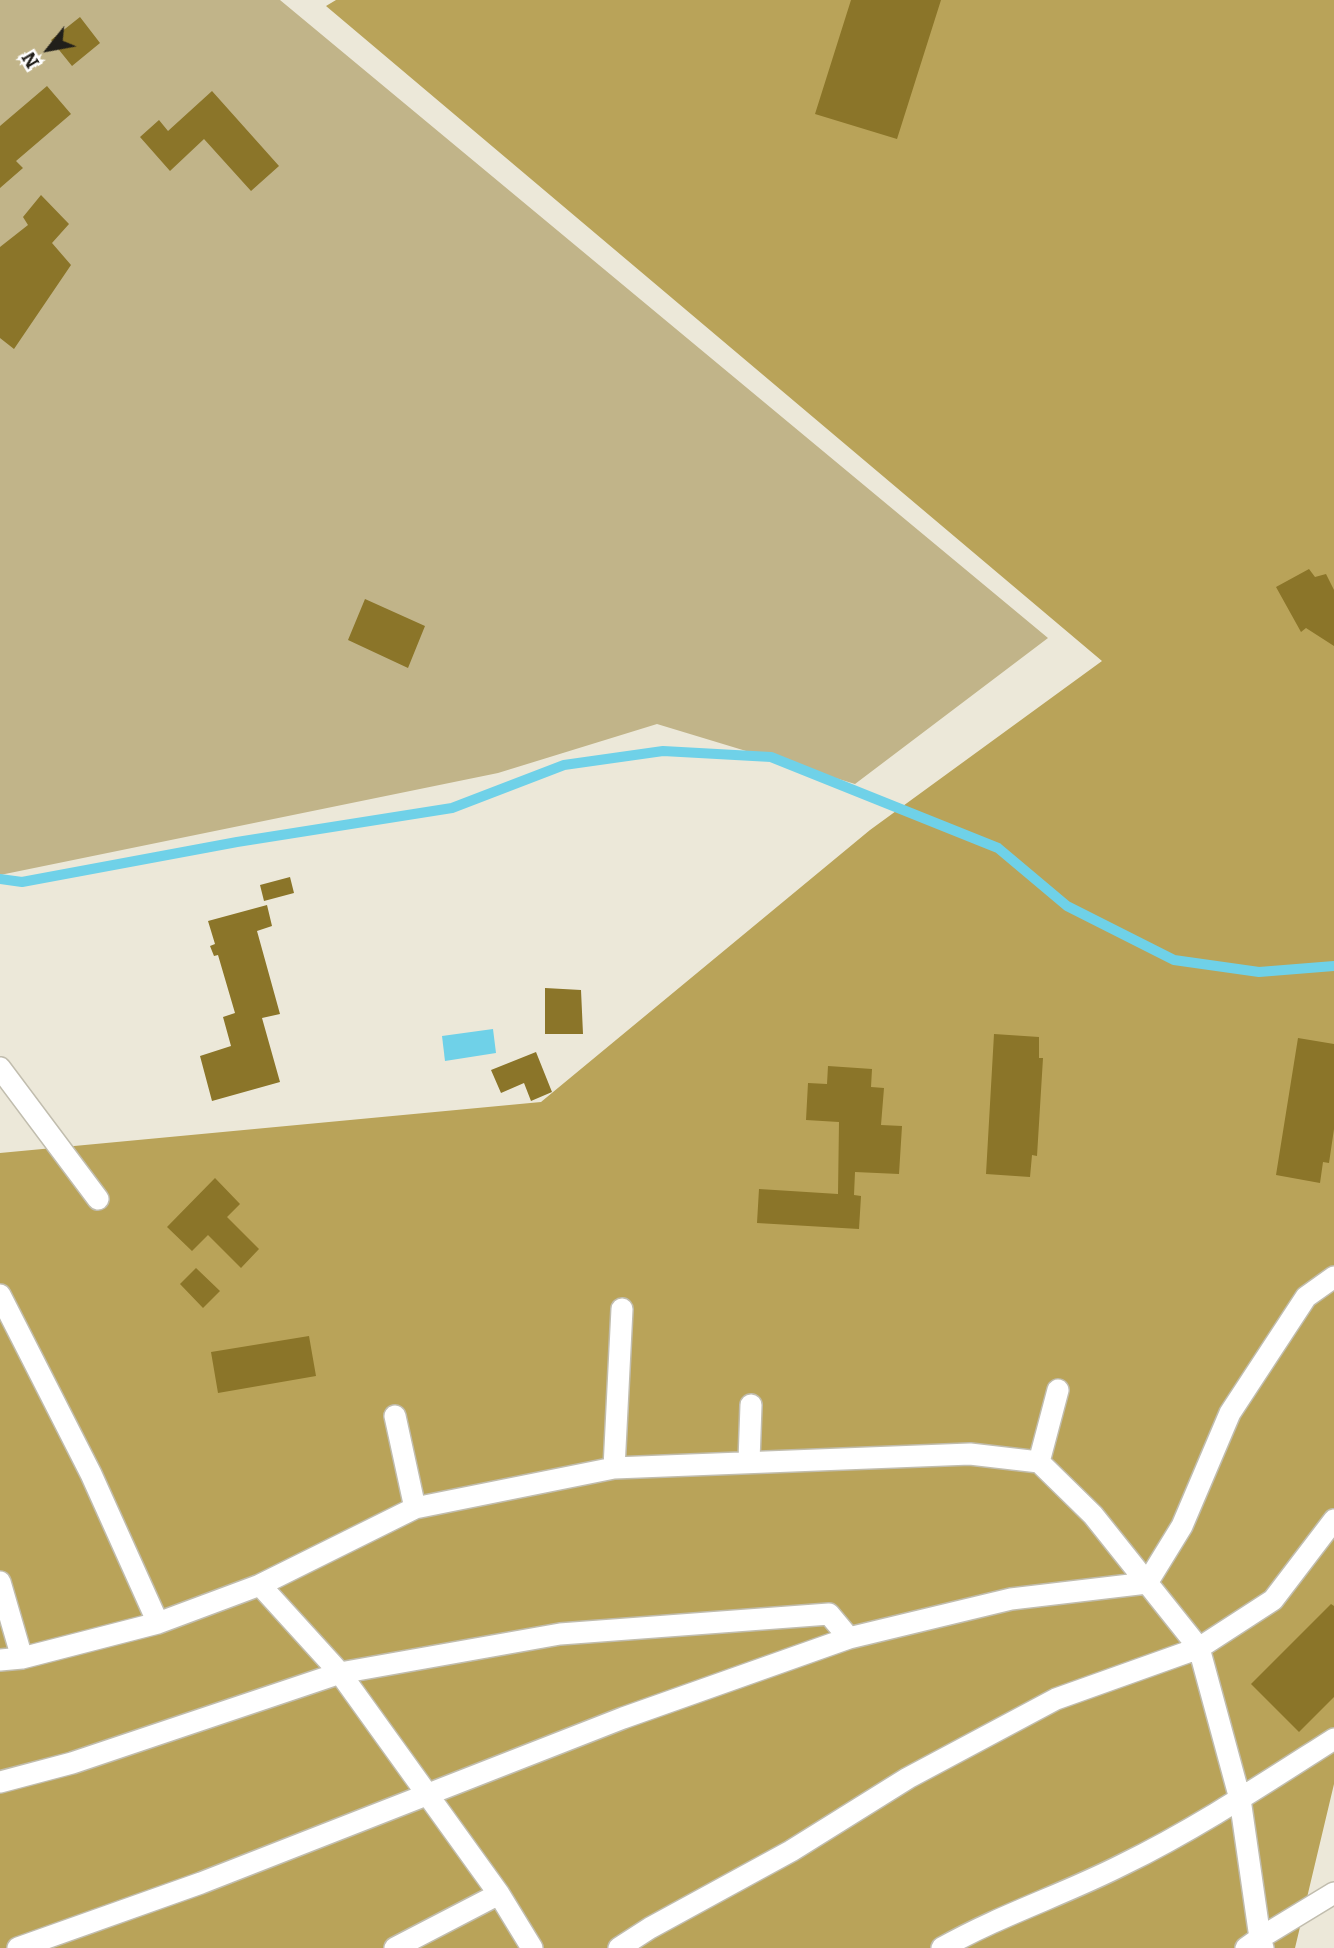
<!DOCTYPE html>
<html>
<head>
<meta charset="utf-8">
<style>
  body { margin:0 }
  #map { position:relative; width:1334px; height:1948px; overflow:hidden; background:#ece8d9; font-family:Bitter,serif }
  canvas { display:block }
  .north { position:absolute; left:14px; top:14px; width:70px; height:70px; -webkit-text-stroke:5px #fff; paint-order:stroke; rotate:239deg; font-size:19px; font-weight:700; line-height:28px; text-align:center; color:#211f1a }
  .north::after { content:''; display:block; margin:auto; width:24px; height:32px; background:#211f1a; clip-path:polygon(50% 0,100% 100%,50% 72%,0 100%) }
</style>
</head>
<body>
<div id="map">
<canvas width="1334" height="1948"></canvas>
<div class="north">N</div>
</div>
<script>
const c = document.querySelector('canvas').getContext('2d');
c.lineJoin = 'round';
function paint(path, color) {
  c.fillStyle = color;
  c.fill(path, 'evenodd');
}
function trace(path, color, width, dash) {
  c.strokeStyle = color;
  c.lineWidth = width;
  c.lineCap = dash ? 'butt' : 'round';
  c.setLineDash(dash || []);
  c.stroke(path);
}
paint(new Path2D(`
  M 0,0 L 280,0 L 1048,638 L 855,784 L 657,724 L 498,773 L 0,875 Z`), '#c1b489');
paint(new Path2D(`
  M 336,0 L 1334,0 L 1334,1784 L 1295,1948 L 0,1948 L 0,1153 L 541,1102 L 870,830 L 1102,661 L 326,6 Z`), '#b9a359');
paint(new Path2D(`
  M 493,1029 L 496,1053 L 445,1061 L 442,1036 Z`), '#6fd1e8');
trace(new Path2D(`
  M 0,879 L 22,882 L 237,842 L 452,808 L 564,765 L 663,751 L 771,757 L 998,848 L 1067,906 L 1174,960 L 1259,972 L 1334,966`), '#6fd1e8', 10);
paint(new Path2D(`
  M 851,0 L 941,0 L 897,139 L 815,114 Z
  M 80,17 L 100,43 L 72,66 L 51,40 Z
  M 47,86 L 71,114 L 16,161 L 23,168 L 0,188 L 0,126 Z
  M 212,91 L 279,166 L 251,191 L 204,139 L 170,171 L 140,137 L 159,120 L 168,131 Z
  M 41,195 L 69,224 L 52,243 L 71,265 L 14,349 L 0,338 L 0,247 L 28,225 L 23,217 Z
  M 1309,569 L 1315,577 L 1326,574 L 1334,590 L 1334,646 L 1306,628 L 1301,632 L 1276,587 Z
  M 365,599 L 425,626 L 408,668 L 348,640 Z
  M 290,877 L 294,893 L 264,901 L 260,885 Z
  M 267,905 L 272,926 L 257,931 L 280,1014 L 262,1018 L 280,1082 L 212,1101 L 200,1056 L 231,1046 L 223,1017 L 235,1013 L 218,955 L 214,956 L 210,946 L 215,944 L 208,921 Z
  M 545,988 L 581,990 L 583,1034 L 545,1034 Z
  M 994,1034 L 1039,1037 L 1039,1058 L 1043,1058 L 1037,1156 L 1032,1155 L 1030,1177 L 986,1174 Z
  M 1298,1038 L 1334,1044 L 1334,1129 L 1329,1163 L 1323,1162 L 1320,1183 L 1276,1175 Z
  M 536,1052 L 552,1092 L 531,1101 L 524,1083 L 501,1093 L 491,1070 Z
  M 828,1066 L 872,1069 L 871,1087 L 884,1088 L 881,1125 L 902,1126 L 899,1174 L 855,1172 L 854,1195 L 861,1196 L 859,1229 L 757,1223 L 759,1189 L 838,1194 L 839,1122 L 806,1120 L 808,1083 L 827,1084 Z
  M 215,1178 L 240,1204 L 227,1217 L 259,1249 L 241,1268 L 208,1235 L 192,1251 L 167,1227 Z
  M 196,1268 L 220,1291 L 203,1308 L 180,1284 Z
  M 309,1336 L 316,1376 L 218,1393 L 211,1352 Z
  M 1331,1604 L 1334,1606 L 1334,1697 L 1299,1732 L 1251,1684 Z`), '#8b7529');
const service = new Path2D(`
  M 0,1068 L 98,1199
  M 0,1295 L 91,1474 L 158,1623
  M 395,1416 L 415,1508
  M 749,1461 L 751,1405
  M 1039,1462 L 1058,1390
  M 614,1468 L 622,1309
  M 0,1582 L 22,1658
  M 260,1585 L 415,1508 L 614,1468 L 970,1454 L 1039,1462 L 1093,1515 L 1199,1648 L 1240,1799 L 1260,1938 L 1246,1948
  M 0,1660 L 22,1658 L 158,1623 L 260,1585 L 340,1673 L 499,1894 L 532,1948
  M 0,1782 L 72,1763 L 340,1673 L 560,1634 L 829,1614 L 849,1638
  M 18,1948 L 201,1883 L 623,1718 L 849,1638 L 1011,1599 L 1147,1583 L 1182,1526 L 1230,1413 L 1306,1297 L 1334,1277
  M 395,1948 L 499,1894
  M 619,1948 L 650,1928 L 791,1851 L 908,1778 L 1056,1699 L 1199,1648 L 1273,1600 L 1334,1520
  M 942,1948 C 1000,1915 1063,1895 1122,1865 C 1196,1829 1265,1783 1334,1739
  M 1263,1948 L 1260,1938 L 1334,1893`);
trace(service, '#c1bdae', 24);
trace(service, '#fff', 21);
</script>
</body>
</html>
